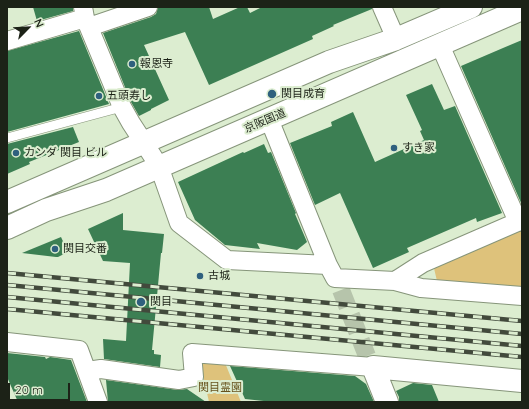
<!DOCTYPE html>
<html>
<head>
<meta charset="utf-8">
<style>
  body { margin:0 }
  #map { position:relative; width:529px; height:409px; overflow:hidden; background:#dcedd0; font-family:Quicksand,sans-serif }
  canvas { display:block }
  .frame { position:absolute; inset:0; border:8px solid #1c2217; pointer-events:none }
  .north { position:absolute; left:8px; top:8px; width:40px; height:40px; -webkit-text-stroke:3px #dcedd0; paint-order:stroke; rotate:66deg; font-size:11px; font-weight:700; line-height:16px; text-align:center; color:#1c2217 }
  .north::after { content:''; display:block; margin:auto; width:14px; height:18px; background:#1c2217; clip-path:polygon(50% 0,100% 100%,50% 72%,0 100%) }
  .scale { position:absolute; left:8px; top:383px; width:62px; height:18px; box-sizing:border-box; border:2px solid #1c2217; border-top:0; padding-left:5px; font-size:12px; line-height:14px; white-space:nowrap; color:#1c2217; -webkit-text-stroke:3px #dcedd0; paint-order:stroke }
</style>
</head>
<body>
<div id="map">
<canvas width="529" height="409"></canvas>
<div class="frame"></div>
<div class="north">N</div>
<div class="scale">20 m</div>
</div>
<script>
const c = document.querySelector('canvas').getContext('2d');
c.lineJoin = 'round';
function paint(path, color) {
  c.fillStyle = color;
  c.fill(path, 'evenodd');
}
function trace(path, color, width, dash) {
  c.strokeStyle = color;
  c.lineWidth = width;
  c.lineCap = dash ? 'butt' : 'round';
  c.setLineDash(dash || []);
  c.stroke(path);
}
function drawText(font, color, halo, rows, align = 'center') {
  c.font = font + ' Quicksand,"Noto Sans JP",sans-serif';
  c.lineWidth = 4;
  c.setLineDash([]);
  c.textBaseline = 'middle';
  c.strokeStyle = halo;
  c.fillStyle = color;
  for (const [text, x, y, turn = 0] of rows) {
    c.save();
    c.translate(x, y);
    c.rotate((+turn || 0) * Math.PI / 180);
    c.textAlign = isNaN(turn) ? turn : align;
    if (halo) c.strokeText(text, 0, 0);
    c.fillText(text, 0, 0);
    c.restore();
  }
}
paint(new Path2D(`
  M 522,226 L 522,288 L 437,281 L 433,264 Z
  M 223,358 L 241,402 L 209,402 L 200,361 Z`), '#dec27b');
paint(new Path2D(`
  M 33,7 L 73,7 L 73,11 L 37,21 Z
  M 158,7 L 209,7 L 213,19 L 240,7 L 247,7 L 250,13 L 262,7 L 372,7 L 372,9 L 333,25 L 334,26 L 312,36 L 313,39 L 209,85 L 185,32 L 144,45 L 169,100 L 151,109 L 151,110 L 139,116 L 131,102 L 103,33 L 151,17 L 156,14 Z
  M 79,31 L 109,104 L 7,132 L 7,51 Z
  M 522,40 L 522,205 L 461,66 L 503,48 Z
  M 432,84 L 444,110 L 455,106 L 502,213 L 477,222 L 476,218 L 407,248 L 409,252 L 373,268 L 340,193 L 315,205 L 290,143 L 332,126 L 331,122 L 353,112 L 375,162 L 424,140 L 420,131 L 422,130 L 406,95 Z
  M 73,127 L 79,142 L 29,162 L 30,164 L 7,174 L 7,144 Z
  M 264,144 L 268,153 L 271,152 L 296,213 L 295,214 L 307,242 L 297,250 L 257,243 L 260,249 L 225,245 L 195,220 L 178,182 L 243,152 L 244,153 Z
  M 123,213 L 123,230 L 164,234 L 162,253 L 161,253 L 152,350 L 154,350 L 154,354 L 161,355 L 160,367 L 104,359 L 103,339 L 126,341 L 130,263 L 103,261 L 88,229 Z
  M 61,237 L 68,252 L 58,257 L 56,257 L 22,253 Z
  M 7,353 L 45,357 L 46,359 L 50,357 L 71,360 L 87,402 L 18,402 L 7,377 Z
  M 230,366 L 355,376 L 366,384 L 374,402 L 273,402 L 245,399 Z
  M 106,380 L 178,390 L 187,389 L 206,402 L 108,402 Z
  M 413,383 L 432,385 L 439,402 L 399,402 L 399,397 L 396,391 Z`), '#3c7f53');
trace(new Path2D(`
  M 341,290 L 367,356`), '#b6c4ab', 18, [18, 9]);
const lane = new Path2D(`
  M 7,138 L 122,107`);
const street = new Path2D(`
  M 83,7 L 85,18 L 122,107 L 131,123 L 159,166 L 179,223 L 227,260 L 328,265 L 335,278 L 395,281 L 421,288 L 522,296
  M 382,7 L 396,39
  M 89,27 L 148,7
  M 7,41 L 85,18
  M 440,45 L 518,222
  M 269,119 L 328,265
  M 395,281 L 423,263 L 522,220
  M 7,342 L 79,350 L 98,402
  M 87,371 L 101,369 L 179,380 L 194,377 L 192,353 L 373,367`);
const secondary = new Path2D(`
  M 387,402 L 373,367 L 522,381`);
const highway = new Path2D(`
  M 7,202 L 329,62 L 396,39 L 471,7
  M 7,228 L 46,210 L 106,190 L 522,9`);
trace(lane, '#86957a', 10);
trace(street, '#86957a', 20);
trace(secondary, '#86957a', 24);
trace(highway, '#86957a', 24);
trace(lane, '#fff', 9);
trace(street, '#fff', 18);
trace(secondary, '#fff', 22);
trace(highway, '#fff', 22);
const rail = new Path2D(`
  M 7,273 L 522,321
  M 7,285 L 522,334
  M 7,297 L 522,346
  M 7,309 L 522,357`);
trace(rail, '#424a3c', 4.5);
trace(rail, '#dcedd0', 3, [9]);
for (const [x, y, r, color] of [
  [132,64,4,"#2f607e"],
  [272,94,5,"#2f607e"],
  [99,96,4,"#2f607e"],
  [394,148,4,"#2f607e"],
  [16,153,4,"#2f607e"],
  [55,249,4,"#2f607e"],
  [200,276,4,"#2f607e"],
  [141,302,5,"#2f607e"]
]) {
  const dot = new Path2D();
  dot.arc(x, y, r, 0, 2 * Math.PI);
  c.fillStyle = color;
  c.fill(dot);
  trace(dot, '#dcedd0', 1.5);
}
drawText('11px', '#1c2217', '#dcedd0', [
  ["報恩寺",140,64],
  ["関目成育",281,94],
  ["五頭寿し",107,96],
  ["すき家",402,148],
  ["カンダ 関目 ビル",24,153],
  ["関目交番",63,249],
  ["古城",208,276],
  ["関目",150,302]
], 'left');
drawText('11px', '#1c2217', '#dcedd0', [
  ["京阪国道",265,121,-23]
]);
drawText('11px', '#67531d', '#dcedd0', [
  ["関目霊園",220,388]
]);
</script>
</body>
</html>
